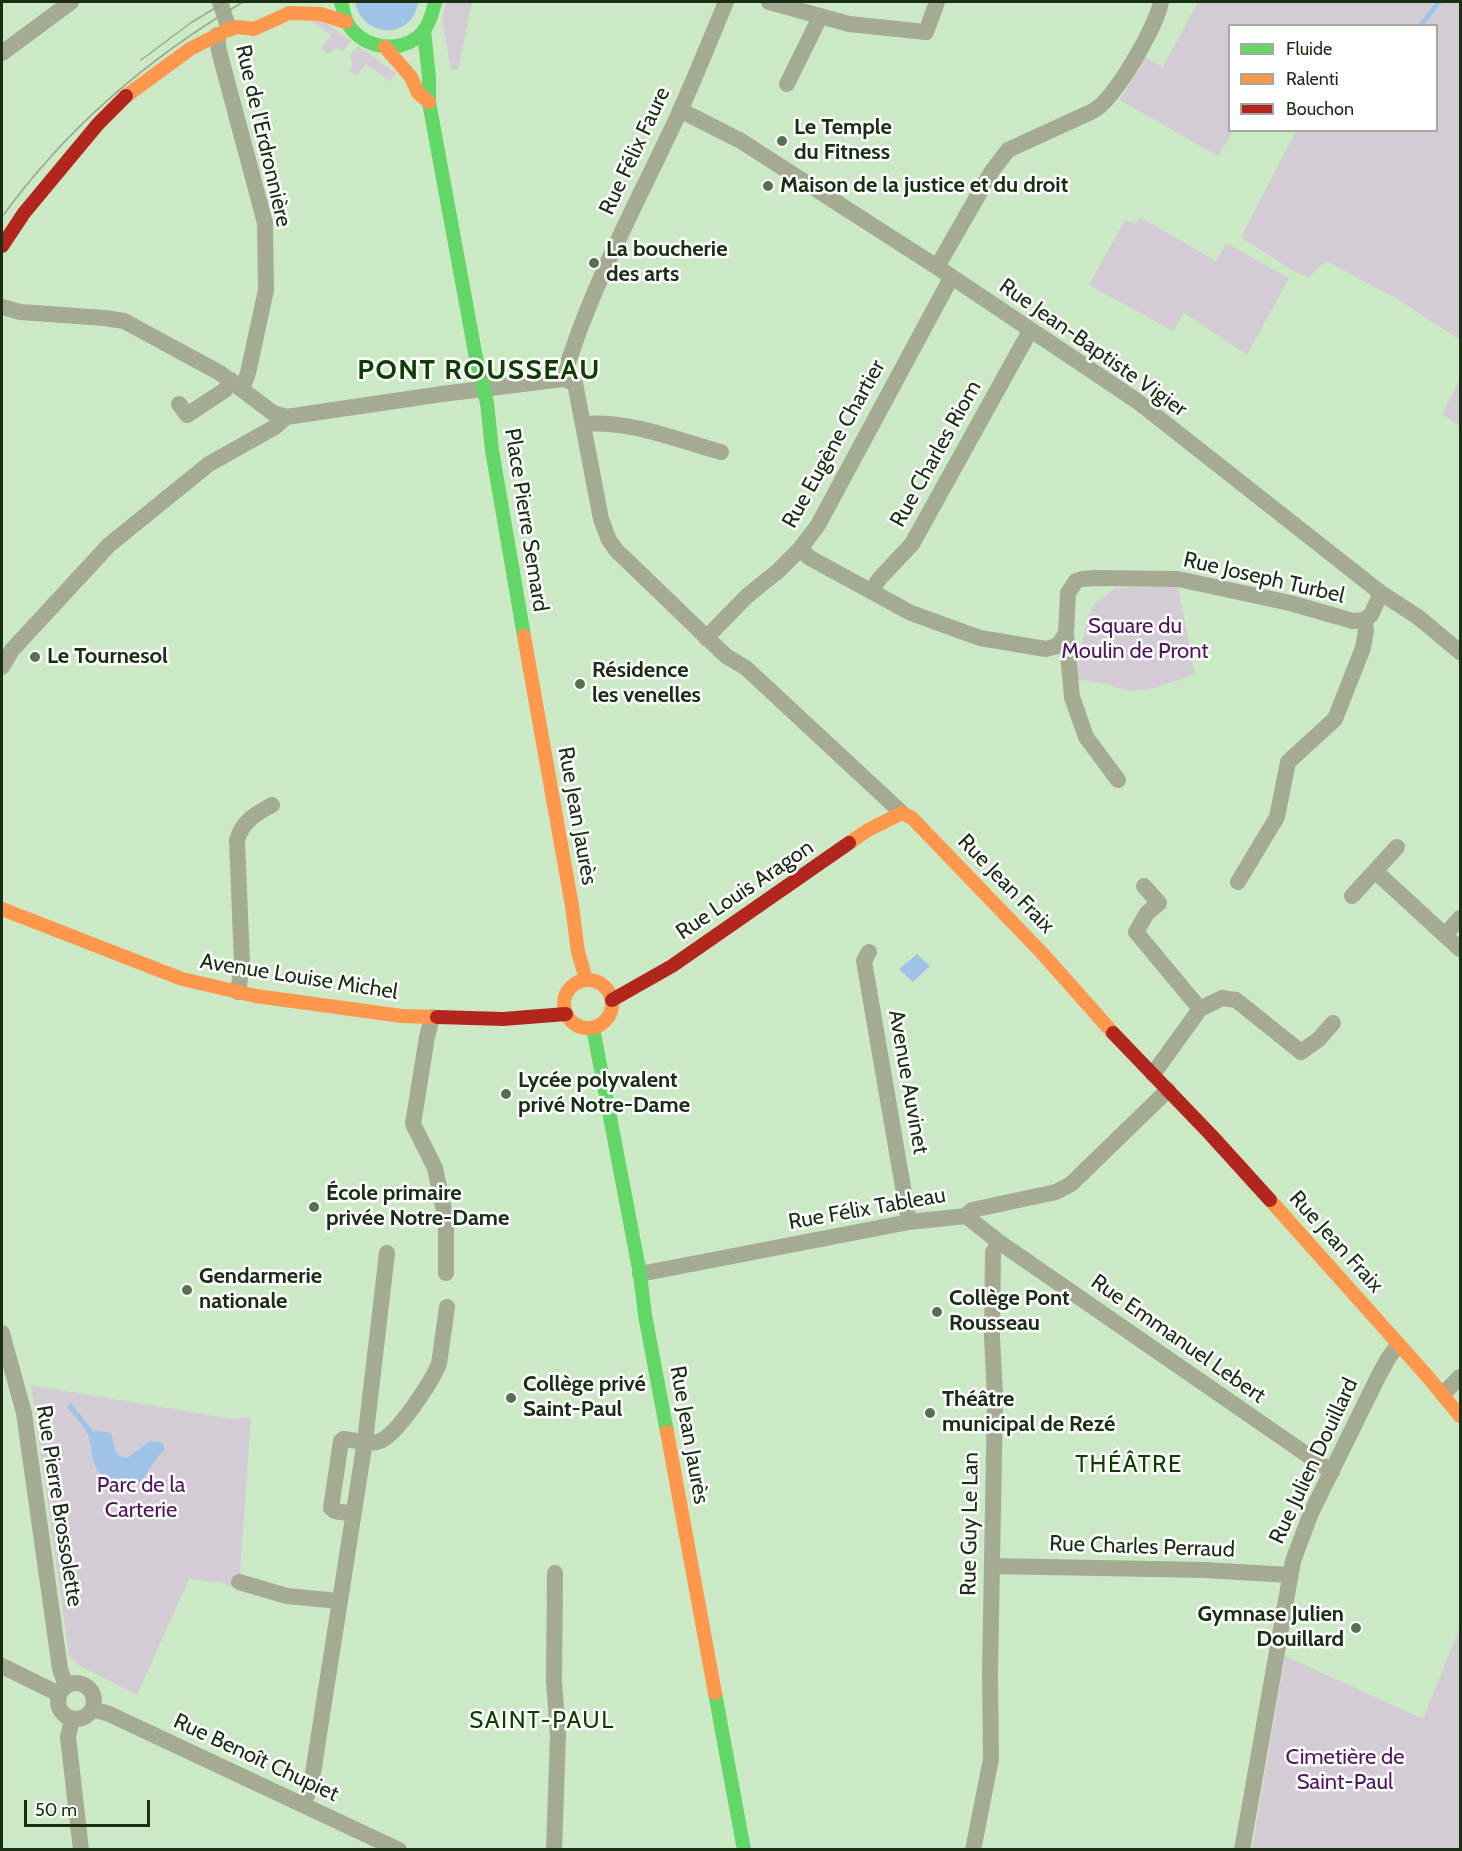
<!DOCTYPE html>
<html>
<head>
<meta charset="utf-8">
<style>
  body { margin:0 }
  #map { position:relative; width:1462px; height:1851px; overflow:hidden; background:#cce9c5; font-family:Cabin,sans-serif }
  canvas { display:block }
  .frame { position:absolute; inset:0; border:3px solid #1a2e15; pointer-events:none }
  .legend { position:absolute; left:1228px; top:24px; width:210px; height:108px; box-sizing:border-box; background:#fff; border:2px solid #a3aba1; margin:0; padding:8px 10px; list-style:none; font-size:18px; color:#1a2e15 }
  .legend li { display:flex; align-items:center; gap:12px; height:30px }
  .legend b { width:30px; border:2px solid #a3aba1 }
  .scale { position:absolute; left:24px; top:1800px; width:126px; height:27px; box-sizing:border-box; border:3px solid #1a2e15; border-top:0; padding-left:8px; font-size:18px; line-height:21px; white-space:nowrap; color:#1a2e15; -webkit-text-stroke:4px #fff; paint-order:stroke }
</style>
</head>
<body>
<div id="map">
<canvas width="1462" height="1851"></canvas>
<div class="frame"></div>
<ul class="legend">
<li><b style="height:8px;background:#63d668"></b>Fluide</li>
<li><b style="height:8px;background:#ff974d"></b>Ralenti</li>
<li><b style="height:8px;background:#b3261e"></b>Bouchon</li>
</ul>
<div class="scale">50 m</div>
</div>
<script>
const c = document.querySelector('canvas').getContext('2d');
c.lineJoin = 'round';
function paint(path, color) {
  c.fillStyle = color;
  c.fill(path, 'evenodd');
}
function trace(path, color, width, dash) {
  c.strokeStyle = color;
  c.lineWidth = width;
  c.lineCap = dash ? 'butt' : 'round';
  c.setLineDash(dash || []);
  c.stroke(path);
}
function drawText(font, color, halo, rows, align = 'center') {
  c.font = font + ' Cabin,sans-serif';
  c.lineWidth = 5;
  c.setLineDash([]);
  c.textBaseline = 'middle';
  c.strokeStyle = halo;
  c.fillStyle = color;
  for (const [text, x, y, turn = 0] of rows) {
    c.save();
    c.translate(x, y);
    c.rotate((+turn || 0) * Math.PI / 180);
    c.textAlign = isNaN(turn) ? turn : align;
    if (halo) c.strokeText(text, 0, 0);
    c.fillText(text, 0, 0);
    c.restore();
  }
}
paint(new Path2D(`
  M 447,2 L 472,2 L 458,70 L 451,70 L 442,18 Z
  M 1196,2 L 1460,2 L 1460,340 L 1399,300 L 1326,261 L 1308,278 L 1290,269 L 1241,237 L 1296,131 L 1436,130 L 1436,26 L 1230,26 L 1230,130 L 1233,131 L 1218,156 L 1120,100 L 1145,57 L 1163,67 L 1197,4 Z
  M 307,18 L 322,20 L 351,41 L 344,50 L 335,49 L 328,54 L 321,48 L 331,35 Z
  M 358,46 L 396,73 L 390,81 L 366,64 L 357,76 L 350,71 L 352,63 L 350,55 Z
  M 1140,217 L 1216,261 L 1226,243 L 1289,278 L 1247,355 L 1184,313 L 1173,331 L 1089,285 L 1125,220 L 1135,224 Z
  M 1460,379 L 1460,426 L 1442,414 Z
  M 1178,586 L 1195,674 C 1174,681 1150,693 1128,690 C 1109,687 1092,677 1073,682 L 1087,621 L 1094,604 L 1115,588 Z
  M 31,1385 L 232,1419 L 251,1417 L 239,1589 L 222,1583 L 189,1579 L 137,1695 L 78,1665 L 69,1656 Z
  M 1460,1627 L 1460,1849 L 1252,1849 L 1285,1656 L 1423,1719 Z`), '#d3ccd4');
paint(new Path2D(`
  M 355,2 L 418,2 C 413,40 362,39 355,2 Z
  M 917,954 L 930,966 L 913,982 L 899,969 Z
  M 71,1403 L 92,1430 L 111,1433 C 116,1444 111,1456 127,1458 L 150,1441 L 162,1442 L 165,1450 C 153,1459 150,1473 139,1482 C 119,1496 99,1479 93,1460 C 91,1452 91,1444 89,1437 C 85,1426 74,1416 67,1407 Z`), '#9ec3e7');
trace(new Path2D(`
  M 1420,26 L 1439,2`), '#9ec3e7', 5);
trace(new Path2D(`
  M 220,2 L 229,29
  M 769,2 L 849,24 L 926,32 L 937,2
  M 217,35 L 219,51 L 265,223 L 266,290 L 248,373 L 242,389
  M 2,53 L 71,2
  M 787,84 L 820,17
  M 680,110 L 741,141 L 937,267 L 1137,401 L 1381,593 L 1418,617 L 1460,652
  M 937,267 L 992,171 L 1008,150 L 1093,111 C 1115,99 1156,27 1161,2
  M 2,307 L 20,312 L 105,318 L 124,321 L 220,373 L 273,413 L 286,417
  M 563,379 C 591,285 639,200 680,111 C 696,75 711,38 726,2
  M 179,404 L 187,415 L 225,390 L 231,380
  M 584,424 C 630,420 677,440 721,452
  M 800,549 L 810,558 L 911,613 L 980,638 L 1046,649 L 1057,646 L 1066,634
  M 871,591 L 880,578 L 912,544 L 1030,331
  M 706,638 L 747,596 L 778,571 L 800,549 L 818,525 L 951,278
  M 2,667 L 12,650 L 109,545 L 209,464 L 275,427 L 286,417 L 442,394 L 563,379 L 575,383 L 601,519 L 609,540 L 616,550 L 726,656 L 746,668 L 902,813
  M 1118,780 L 1086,737 L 1072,697 L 1066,634 L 1068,593 L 1076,581 L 1082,579 L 1095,578 L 1178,579 L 1290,603 L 1353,621 L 1364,620 L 1371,615 L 1381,593
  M 1375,871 L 1460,949
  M 1238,882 L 1277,817 L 1288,762 L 1335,719 L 1363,648 L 1366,630 L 1364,620
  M 1144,886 L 1159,903 L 1147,913 L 1136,932 L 1200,1009
  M 1352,896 L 1397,847
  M 1445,935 L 1460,918
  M 869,952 L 864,961 L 909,1222
  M 238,992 L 242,964 L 237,840 C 243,821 255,814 272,805
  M 432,1017 L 427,1037 L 413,1124 L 435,1168 L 446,1220 L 446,1273
  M 1153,1074 L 1200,1009 L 1222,998 L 1236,1000 L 1301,1052 L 1319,1039 L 1333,1023
  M 966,1216 L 999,1242 L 1332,1472
  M 640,1274 L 909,1222 L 966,1216 L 972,1210 L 1056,1192 L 1071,1184 L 1168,1090
  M 2,1333 L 24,1413 L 60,1669 L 66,1686
  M 1443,1394 L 1460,1377
  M 353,1514 L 335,1511 L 331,1508 L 341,1441 L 344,1439 C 354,1440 370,1445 380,1441 C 397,1435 432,1381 439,1364 L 447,1307
  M 992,1566 L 1205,1570 L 1290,1575
  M 239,1582 L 287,1596 L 339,1601
  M 2,1666 L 59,1694
  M58 1701a18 18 0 1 1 36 0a18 18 0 1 1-36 0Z
  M 93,1710 L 107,1713 L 399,1850
  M 72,1719 L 68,1737 L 81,1850
  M 304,1804 L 312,1779 L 365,1441 L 387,1253
  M 554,1850 L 558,1735 L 554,1681 L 555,1573
  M 973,1850 L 991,1759 L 990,1673 L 995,1397 L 992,1337 L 993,1252 L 999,1242
  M 1242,1850 L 1293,1561 L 1311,1513 L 1379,1375 L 1389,1357 L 1398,1345`), '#a5aa92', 16);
trace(new Path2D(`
  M 341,2 C 343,8 344,15 346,20 C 358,47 397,55 419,36 C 429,27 432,14 435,2
  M 424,31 L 429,77 L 429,102 L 476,358 L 487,403 L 492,450 L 524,636
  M 593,1028 L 640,1274 L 645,1315 L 667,1432
  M 715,1693 L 744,1850`), '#63d668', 14);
trace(new Path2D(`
  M 385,47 L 411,77 L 418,93 L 429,102
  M 126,96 L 190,49 L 229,29 L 238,27 L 254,29 L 289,13 L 321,14 L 346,22
  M 524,636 L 572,906 L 578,952 L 586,979
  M 849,843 L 868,830 L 902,813 L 912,818 L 1042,953 L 1113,1033
  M 2,909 L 182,979 L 256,996 L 402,1016 L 437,1017
  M564 1004a24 24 0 1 1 48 0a24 24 0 1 1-48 0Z
  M 1270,1200 L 1428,1377 L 1460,1416
  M 667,1432 L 715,1693`), '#ff974d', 14);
trace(new Path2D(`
  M 2,246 L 24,213 L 98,124 L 126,96
  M 612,1000 L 672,966 L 849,843
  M 437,1017 L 503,1019 L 566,1014
  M 1113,1033 L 1211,1135 L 1270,1200`), '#b3261e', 14);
trace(new Path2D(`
  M 141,60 L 192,22 L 225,2
  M 2,217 C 67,127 148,58 243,2`), '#9aa88e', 1.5);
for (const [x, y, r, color] of [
  [782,141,6,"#586f53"],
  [768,186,6,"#586f53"],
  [594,263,6,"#586f53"],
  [35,657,6,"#586f53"],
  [580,684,6,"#586f53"],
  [506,1094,6,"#586f53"],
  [314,1207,6,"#586f53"],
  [187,1290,6,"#586f53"],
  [937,1312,6,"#586f53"],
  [511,1398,6,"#586f53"],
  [930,1413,6,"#586f53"],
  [1356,1628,6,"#586f53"]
]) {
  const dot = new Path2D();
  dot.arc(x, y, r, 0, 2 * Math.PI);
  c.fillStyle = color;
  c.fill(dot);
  trace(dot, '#fff', 2);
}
drawText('bold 22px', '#1a2e15', '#fff', [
  ["Le Temple",794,128],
  ["du Fitness",794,153],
  ["Maison de la justice et du droit",780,186],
  ["La boucherie",606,250],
  ["des arts",606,275],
  ["Le Tournesol",47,657],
  ["Résidence",592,671],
  ["les venelles",592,696],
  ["Lycée polyvalent",518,1081],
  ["privé Notre-Dame",518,1106],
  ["École primaire",326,1194],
  ["privée Notre-Dame",326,1219],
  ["Gendarmerie",199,1277],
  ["nationale",199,1302],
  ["Collège Pont",949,1299],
  ["Rousseau",949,1324],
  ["Collège privé",523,1385],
  ["Saint-Paul",523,1410],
  ["Théâtre",942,1400],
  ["municipal de Rezé",942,1425],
  ["Gymnase Julien",1344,1615,"right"],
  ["Douillard",1344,1640,"right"]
], 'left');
drawText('22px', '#1a2e15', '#fff', [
  ["Rue de l'Erdronnière",263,136,77],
  ["Rue Félix Faure",635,151,-65],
  ["Rue Jean-Baptiste Vigier",1093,348,35],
  ["Rue Eugène Chartier",834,444,-61],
  ["Rue Charles Riom",936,454,-61],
  ["Place Pierre Semard",526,520,81],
  ["Rue Joseph Turbel",1264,578,13],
  ["Rue Jean Jaurès",577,816,80],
  ["Rue Jean Fraix",1006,884,46],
  ["Rue Louis Aragon",745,890,-34],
  ["Avenue Louise Michel",299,977,9],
  ["Avenue Auvinet",908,1082,80],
  ["Rue Félix Tableau",867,1209,-10],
  ["Rue Jean Fraix",1336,1242,48],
  ["Rue Emmanuel Lebert",1178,1339,35],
  ["Rue Jean Jaurès",689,1435,80],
  ["Rue Julien Douillard",1314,1461,-65],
  ["Rue Pierre Brossolette",59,1506,81],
  ["Rue Guy Le Lan",970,1524,-89],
  ["Rue Charles Perraud",1142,1547,2],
  ["Rue Benoît Chupiet",256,1758,25]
]);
drawText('22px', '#521360', '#fff', [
  ["Square du",1135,627],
  ["Moulin de Pront",1135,652],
  ["Parc de la",141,1486],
  ["Carterie",141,1511],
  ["Cimetière de",1345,1758],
  ["Saint-Paul",1345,1783]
]);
c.letterSpacing = '1.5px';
drawText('24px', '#0e3e00', '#fff', [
  ["THÉÂTRE",1129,1465],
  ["SAINT-PAUL",542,1721]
]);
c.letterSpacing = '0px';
c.letterSpacing = '1.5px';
drawText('bold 28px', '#0e3e00', '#fff', [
  ["PONT ROUSSEAU",479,371]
]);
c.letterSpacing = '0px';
</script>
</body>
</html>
